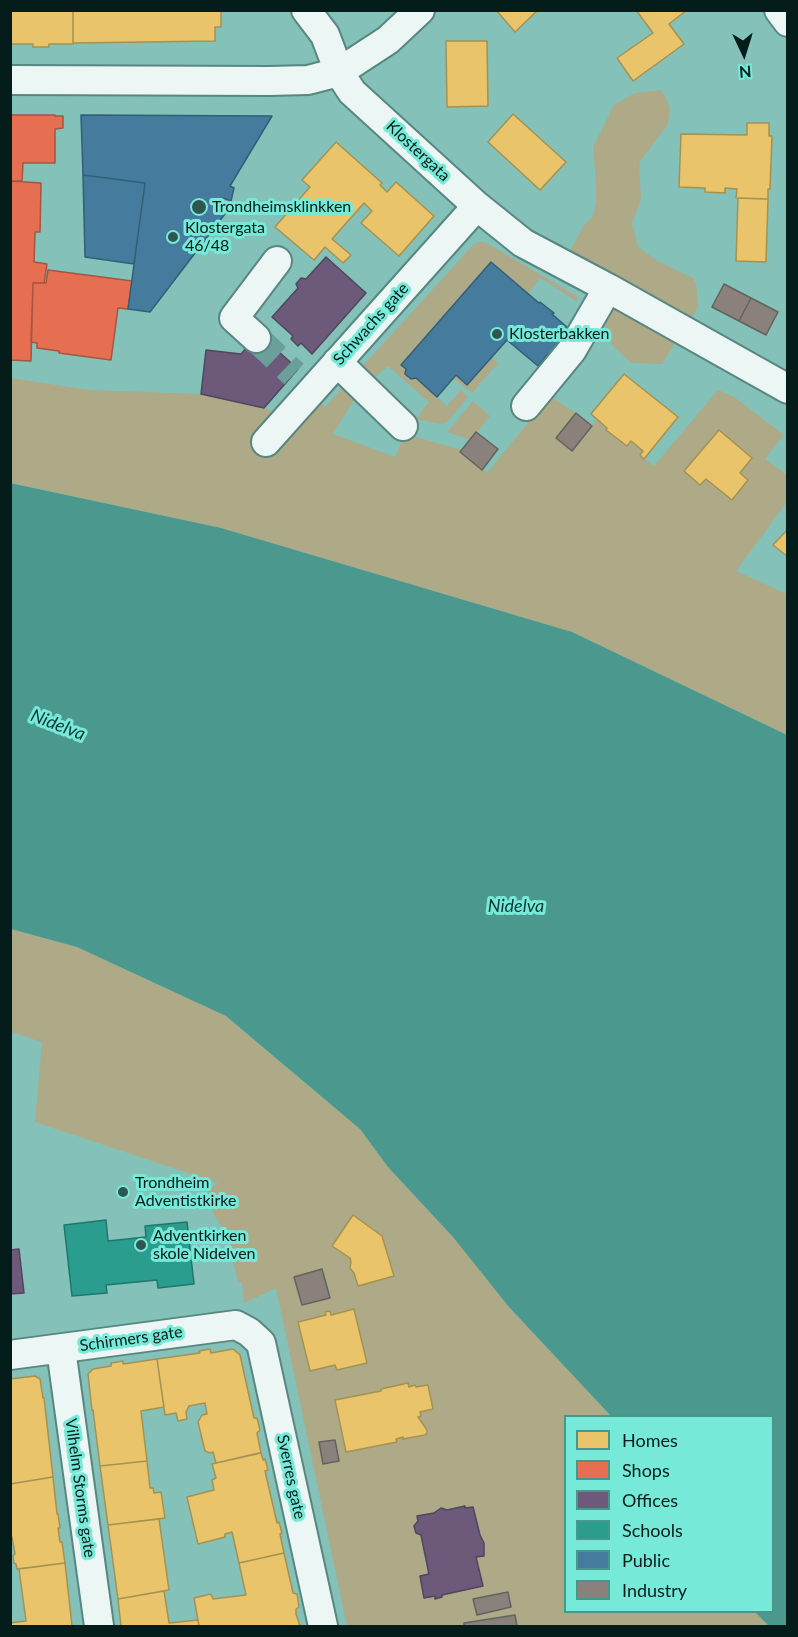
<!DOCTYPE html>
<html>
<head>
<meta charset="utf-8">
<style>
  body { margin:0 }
  #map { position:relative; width:798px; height:1637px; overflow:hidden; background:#83c1b9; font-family:Lato,sans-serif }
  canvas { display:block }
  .frame { position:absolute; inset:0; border:12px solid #041d1a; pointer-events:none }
  .legend { position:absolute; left:564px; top:1415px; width:210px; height:198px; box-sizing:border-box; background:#76e9d8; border:2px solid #48978c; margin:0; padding:8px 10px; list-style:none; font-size:18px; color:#041d1a }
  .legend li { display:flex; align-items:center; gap:12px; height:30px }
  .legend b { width:30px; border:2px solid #48978c }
  .north { position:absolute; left:714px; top:24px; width:60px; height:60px; -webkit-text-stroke:4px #76e9d8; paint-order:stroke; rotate:176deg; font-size:16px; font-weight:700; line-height:24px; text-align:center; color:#041d1a }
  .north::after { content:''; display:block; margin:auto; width:21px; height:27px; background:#041d1a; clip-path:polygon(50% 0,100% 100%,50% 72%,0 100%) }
</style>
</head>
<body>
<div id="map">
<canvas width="798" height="1637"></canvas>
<div class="frame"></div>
<ul class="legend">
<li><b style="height:16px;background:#e9c46a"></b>Homes</li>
<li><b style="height:16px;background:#e76f51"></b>Shops</li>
<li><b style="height:16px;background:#6d597a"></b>Offices</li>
<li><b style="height:16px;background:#2a9d8f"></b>Schools</li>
<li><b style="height:16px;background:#457b9d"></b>Public</li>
<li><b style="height:16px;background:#8a817c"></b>Industry</li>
</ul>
<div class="north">N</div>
</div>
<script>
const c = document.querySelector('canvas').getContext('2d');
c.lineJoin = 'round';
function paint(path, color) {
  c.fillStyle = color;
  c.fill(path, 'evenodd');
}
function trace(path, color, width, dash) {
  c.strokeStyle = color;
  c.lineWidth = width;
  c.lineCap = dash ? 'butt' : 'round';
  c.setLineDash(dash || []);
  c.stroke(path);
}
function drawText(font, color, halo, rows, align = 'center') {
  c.font = font + ' Lato,sans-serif';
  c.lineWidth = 6;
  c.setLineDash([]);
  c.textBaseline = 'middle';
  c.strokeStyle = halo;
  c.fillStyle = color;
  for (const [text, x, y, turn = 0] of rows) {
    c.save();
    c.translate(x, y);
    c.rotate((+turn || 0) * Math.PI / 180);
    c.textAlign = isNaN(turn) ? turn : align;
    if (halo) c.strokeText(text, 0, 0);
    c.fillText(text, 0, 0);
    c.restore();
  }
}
paint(new Path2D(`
  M 662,90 L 670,108 L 668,124 L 639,163 L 641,199 L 632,223 L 638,247 L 657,261 L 693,278 L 696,284 L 698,307 L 662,364 L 631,363 L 611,344 L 602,318 L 579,280 L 569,253 L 583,227 L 593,216 L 596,203 L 596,181 L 593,147 L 614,105 L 635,93 Z
  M 478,242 L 485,242 L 578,297 L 578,299 L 576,301 L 540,278 L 528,294 L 490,263 L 402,365 L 406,369 L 405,375 L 411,379 L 416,378 L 447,406 L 461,390 L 468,397 L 446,423 L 441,424 L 416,419 L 429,402 L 388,366 L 373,379 L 363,366 L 472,246 Z
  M 492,358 L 500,365 L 499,366 L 496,365 L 472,393 L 453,378 L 456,375 L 467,385 Z
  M 11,378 L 89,390 L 201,394 L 264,408 L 305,423 L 308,413 L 319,401 L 325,407 L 348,382 L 359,392 L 333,434 L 395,457 L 405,434 L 462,450 L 461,452 L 487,473 L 550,396 L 576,413 L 556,438 L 572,450 L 597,419 L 607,428 L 606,430 L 626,446 L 631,441 L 643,451 L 640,455 L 654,466 L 718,390 L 734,397 L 784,435 L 765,459 L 787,475 L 787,502 L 736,571 L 787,594 L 787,735 L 572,632 L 221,528 L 11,483 Z
  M 473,401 L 490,416 L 471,440 L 447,432 Z
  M 11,929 L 77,947 L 226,1016 L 360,1129 L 388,1167 L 453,1237 L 509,1307 L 611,1416 L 566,1416 L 566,1612 L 755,1612 L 769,1626 L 347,1626 L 276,1288 L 244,1303 L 242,1282 L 238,1282 L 227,1234 L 214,1215 L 208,1190 L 218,1183 L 35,1122 L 42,1042 L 11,1032 ZM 353,1215 L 382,1236 L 394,1276 L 358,1286 L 354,1273 L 350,1268 L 351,1262 L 350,1258 L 332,1246 ZM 322,1269 L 330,1298 L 302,1305 L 294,1277 ZM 354,1310 L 367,1363 L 337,1370 L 335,1365 L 310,1371 L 298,1322 L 326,1315 L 326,1312 L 330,1311 L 331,1315 ZM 408,1383 L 409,1387 L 415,1385 L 416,1387 L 428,1385 L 433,1409 L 420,1412 L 421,1416 L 418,1417 L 427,1430 L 425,1435 L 404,1439 L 403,1437 L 396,1439 L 396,1442 L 346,1452 L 335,1400 L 381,1391 L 381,1389 ZM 464,1506 L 465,1508 L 473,1507 L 480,1535 L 484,1543 L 484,1555 L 476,1557 L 482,1586 L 442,1595 L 442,1598 L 436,1599 L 435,1596 L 424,1598 L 420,1577 L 429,1574 L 421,1535 L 416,1533 L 414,1526 L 418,1521 L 417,1517 L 434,1513 L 441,1508 L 447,1510 Z`), '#aea987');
paint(new Path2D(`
  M 10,483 L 221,528 L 572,632 L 787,735 L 787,1626 L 769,1626 L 755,1612 L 772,1612 L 772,1416 L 611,1416 L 509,1307 L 453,1237 L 388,1167 L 360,1129 L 226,1016 L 77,947 L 11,929 Z`), '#4b998e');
const homes = new Path2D(`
  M 10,10 L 73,10 L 73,44 L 49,44 L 49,47 L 33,47 L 33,44 L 10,44 Z
  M 73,10 L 221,10 L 221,27 L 215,27 L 215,41 L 73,43 Z
  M 496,10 L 538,10 L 515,32 Z
  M 636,10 L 687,10 L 669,24 L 684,44 L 633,81 L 617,58 L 653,33 Z
  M 446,41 L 487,41 L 488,106 L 447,107 Z
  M 513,114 L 566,162 L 540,190 L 488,142 Z
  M 747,123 L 769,123 L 769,136 L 772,136 L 770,189 L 768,189 L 768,199 L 736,198 L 737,189 L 725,188 L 725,193 L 705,192 L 705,188 L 679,187 L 681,134 L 747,135 Z
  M 336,142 L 382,183 L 380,185 L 387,192 L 396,182 L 434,216 L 399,256 L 361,223 L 372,211 L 364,203 L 332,239 L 351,255 L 343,263 L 325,247 L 314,260 L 275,227 L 310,187 L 302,180 Z
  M 738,198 L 768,199 L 766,262 L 736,261 Z
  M 624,374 L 678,417 L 644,459 L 640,455 L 643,451 L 631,441 L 627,446 L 606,430 L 607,428 L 591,414 Z
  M 719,430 L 752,458 L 740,473 L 748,480 L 732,500 L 706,479 L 700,485 L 684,471 Z
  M 788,529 L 788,557 L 773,545 Z
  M 353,1215 L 382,1236 L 394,1276 L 358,1286 L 354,1273 L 350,1268 L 351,1262 L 350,1258 L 332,1246 Z
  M 354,1309 L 367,1363 L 337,1370 L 335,1365 L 310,1371 L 298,1322 L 326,1315 L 325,1312 L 330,1311 L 331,1315 Z
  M 210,1349 L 211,1353 L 233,1349 L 240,1355 L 254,1418 L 257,1418 L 260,1430 L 257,1433 L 261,1453 L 216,1463 L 213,1452 L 210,1453 L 205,1451 L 198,1422 L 202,1415 L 207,1414 L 205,1403 L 189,1406 L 186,1412 L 187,1419 L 178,1421 L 176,1413 L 165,1415 L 157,1359 L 200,1353 L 199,1351 Z
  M 157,1359 L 164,1407 L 141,1411 L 147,1461 L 100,1466 L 93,1410 L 92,1410 L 88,1374 L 93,1369 L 111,1366 L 111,1363 L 123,1361 L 123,1364 Z
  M 35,1376 L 40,1379 L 43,1398 L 44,1398 L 53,1477 L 10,1484 L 10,1379 Z
  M 408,1383 L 409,1387 L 415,1385 L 416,1387 L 428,1385 L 433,1409 L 420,1412 L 421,1416 L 418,1417 L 427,1430 L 427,1433 L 425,1435 L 403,1439 L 403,1437 L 396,1439 L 397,1442 L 346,1452 L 335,1400 L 381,1391 L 381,1389 Z
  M 259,1453 L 261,1453 L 263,1460 L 265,1459 L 268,1470 L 265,1471 L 277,1523 L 279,1522 L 282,1533 L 280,1534 L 284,1553 L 239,1563 L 232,1532 L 225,1534 L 225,1537 L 198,1544 L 187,1497 L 214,1490 L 212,1480 L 216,1478 L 212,1464 Z
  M 147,1461 L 150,1488 L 153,1488 L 154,1493 L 161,1492 L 165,1518 L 108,1525 L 100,1466 Z
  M 53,1477 L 57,1514 L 58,1514 L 60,1528 L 58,1528 L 60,1542 L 62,1542 L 65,1563 L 17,1569 L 16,1564 L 14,1563 L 13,1556 L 15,1554 L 12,1537 L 10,1537 L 10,1484 Z
  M 159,1519 L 169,1590 L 118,1599 L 108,1525 Z
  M 284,1553 L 293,1593 L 297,1594 L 299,1607 L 296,1609 L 296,1614 L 300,1626 L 199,1626 L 194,1598 L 211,1594 L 213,1599 L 246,1595 L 239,1563 Z
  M 65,1563 L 72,1626 L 10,1626 L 10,1623 L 26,1621 L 19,1569 Z
  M 164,1591 L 169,1623 L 198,1620 L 199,1626 L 121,1626 L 118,1599 Z`);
paint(homes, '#e9c46a');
trace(homes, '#a49252', 1.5);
const shops = new Path2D(`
  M 10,115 L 55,115 L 55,116 L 63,116 L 63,128 L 55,129 L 55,163 L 23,163 L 22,181 L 10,181 Z
  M 10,181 L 41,183 L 40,232 L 35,232 L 34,262 L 47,264 L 44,283 L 33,283 L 31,361 L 10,360 Z
  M 48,270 L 132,281 L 128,309 L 118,308 L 111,360 L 59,353 L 59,351 L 37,348 L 37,343 L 31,342 L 33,283 L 46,283 Z`);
paint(shops, '#e76f51');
trace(shops, '#a35640', 1.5);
const offices = new Path2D(`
  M 326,257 L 366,293 L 312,354 L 301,343 L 298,346 L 291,339 L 293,336 L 272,317 L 298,288 L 296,284 L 301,278 L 306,279 Z
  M 259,334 L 298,369 L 264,408 L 201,394 L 206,350 L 241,354 Z
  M 19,1249 L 24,1293 L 10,1294 L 10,1250 Z
  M 465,1506 L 465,1508 L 473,1507 L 480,1535 L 484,1543 L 484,1556 L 476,1557 L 483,1586 L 442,1595 L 442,1597 L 435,1599 L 435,1596 L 424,1598 L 420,1576 L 429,1574 L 421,1535 L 416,1533 L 414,1526 L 418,1521 L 417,1516 L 434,1513 L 441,1508 L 447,1510 Z`);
paint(offices, '#6d597a');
trace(offices, '#4e475d', 1.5);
const schools = new Path2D(`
  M 106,1220 L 108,1241 L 146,1237 L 145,1226 L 187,1222 L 194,1284 L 158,1288 L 157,1280 L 106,1285 L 107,1293 L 72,1296 L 64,1225 Z`);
paint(schools, '#2a9d8f');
trace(schools, '#1f776c', 1.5);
const public = new Path2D(`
  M 81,115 L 272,116 L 230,186 L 234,188 L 231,201 L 223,198 L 220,203 L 228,210 L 150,312 L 128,309 L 145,183 L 83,175 Z
  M 83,175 L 145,183 L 134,264 L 85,257 Z
  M 491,262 L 539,303 L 540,302 L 554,313 L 552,314 L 569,329 L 559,341 L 567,348 L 556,360 L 548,354 L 538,366 L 507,340 L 467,385 L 456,375 L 437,397 L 416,378 L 411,379 L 405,374 L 406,369 L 401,365 Z`);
paint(public, '#457b9d');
trace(public, '#325f76', 1.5);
const industry = new Path2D(`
  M 724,284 L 751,298 L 739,321 L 712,307 Z
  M 751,298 L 778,312 L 766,335 L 739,321 Z
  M 576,413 L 592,426 L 572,451 L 556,438 Z
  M 476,432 L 498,449 L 482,470 L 460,452 Z
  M 322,1269 L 330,1298 L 302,1305 L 294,1277 Z
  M 335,1440 L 339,1461 L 323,1464 L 319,1442 Z
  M 508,1592 L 511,1607 L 477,1615 L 473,1599 Z
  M 515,1615 L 517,1626 L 464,1626 L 464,1623 Z`);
paint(industry, '#8a817c');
trace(industry, '#62635f', 1.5);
trace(new Path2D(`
  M 256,338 L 294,374`), '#6aa099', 28, [28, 14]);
const minor = new Path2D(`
  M 306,10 L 325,35 L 339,72 L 352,92 L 477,206 L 523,243 L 608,288 L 788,389
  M 779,10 L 788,22
  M 10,80 L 269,81 L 308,80 L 339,72 L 388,40 L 420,10
  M 256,338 L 234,318 L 277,261
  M 337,362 L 403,426
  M 526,406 L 572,350 L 608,288
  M 266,442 L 477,206
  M 61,1349 L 99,1626
  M 10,1355 L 236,1325 L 249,1332 L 261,1343 L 323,1626`);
trace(minor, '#588781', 32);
trace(minor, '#ecf6f4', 28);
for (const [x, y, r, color] of [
  [199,207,8,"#305652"],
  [173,237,6,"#305652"],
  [497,334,6,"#305652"],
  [123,1192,6,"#305652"],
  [141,1245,6,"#305652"]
]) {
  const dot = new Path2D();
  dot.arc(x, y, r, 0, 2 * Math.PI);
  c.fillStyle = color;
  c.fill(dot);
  trace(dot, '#76e9d8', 2);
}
drawText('16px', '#041d1a', '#76e9d8', [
  ["Klostergata",418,151,43],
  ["Schwachs gate",371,324,-48],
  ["Schirmers gate",131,1339,-8],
  ["Sverres gate",291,1477,78],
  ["Vilhelm Storms gate",80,1488,82]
]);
drawText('16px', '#041d1a', '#76e9d8', [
  ["Trondheimsklinkken",212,207],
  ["Klostergata",185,228],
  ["46/48",185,246],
  ["Klosterbakken",509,334],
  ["Trondheim",135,1183],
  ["Adventistkirke",135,1201],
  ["Adventkirken",153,1236],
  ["skole Nidelven",153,1254]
], 'left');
drawText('italic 18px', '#063b35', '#76e9d8', [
  ["Nidelva",58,725,21],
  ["Nidelva",516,906]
]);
</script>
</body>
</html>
